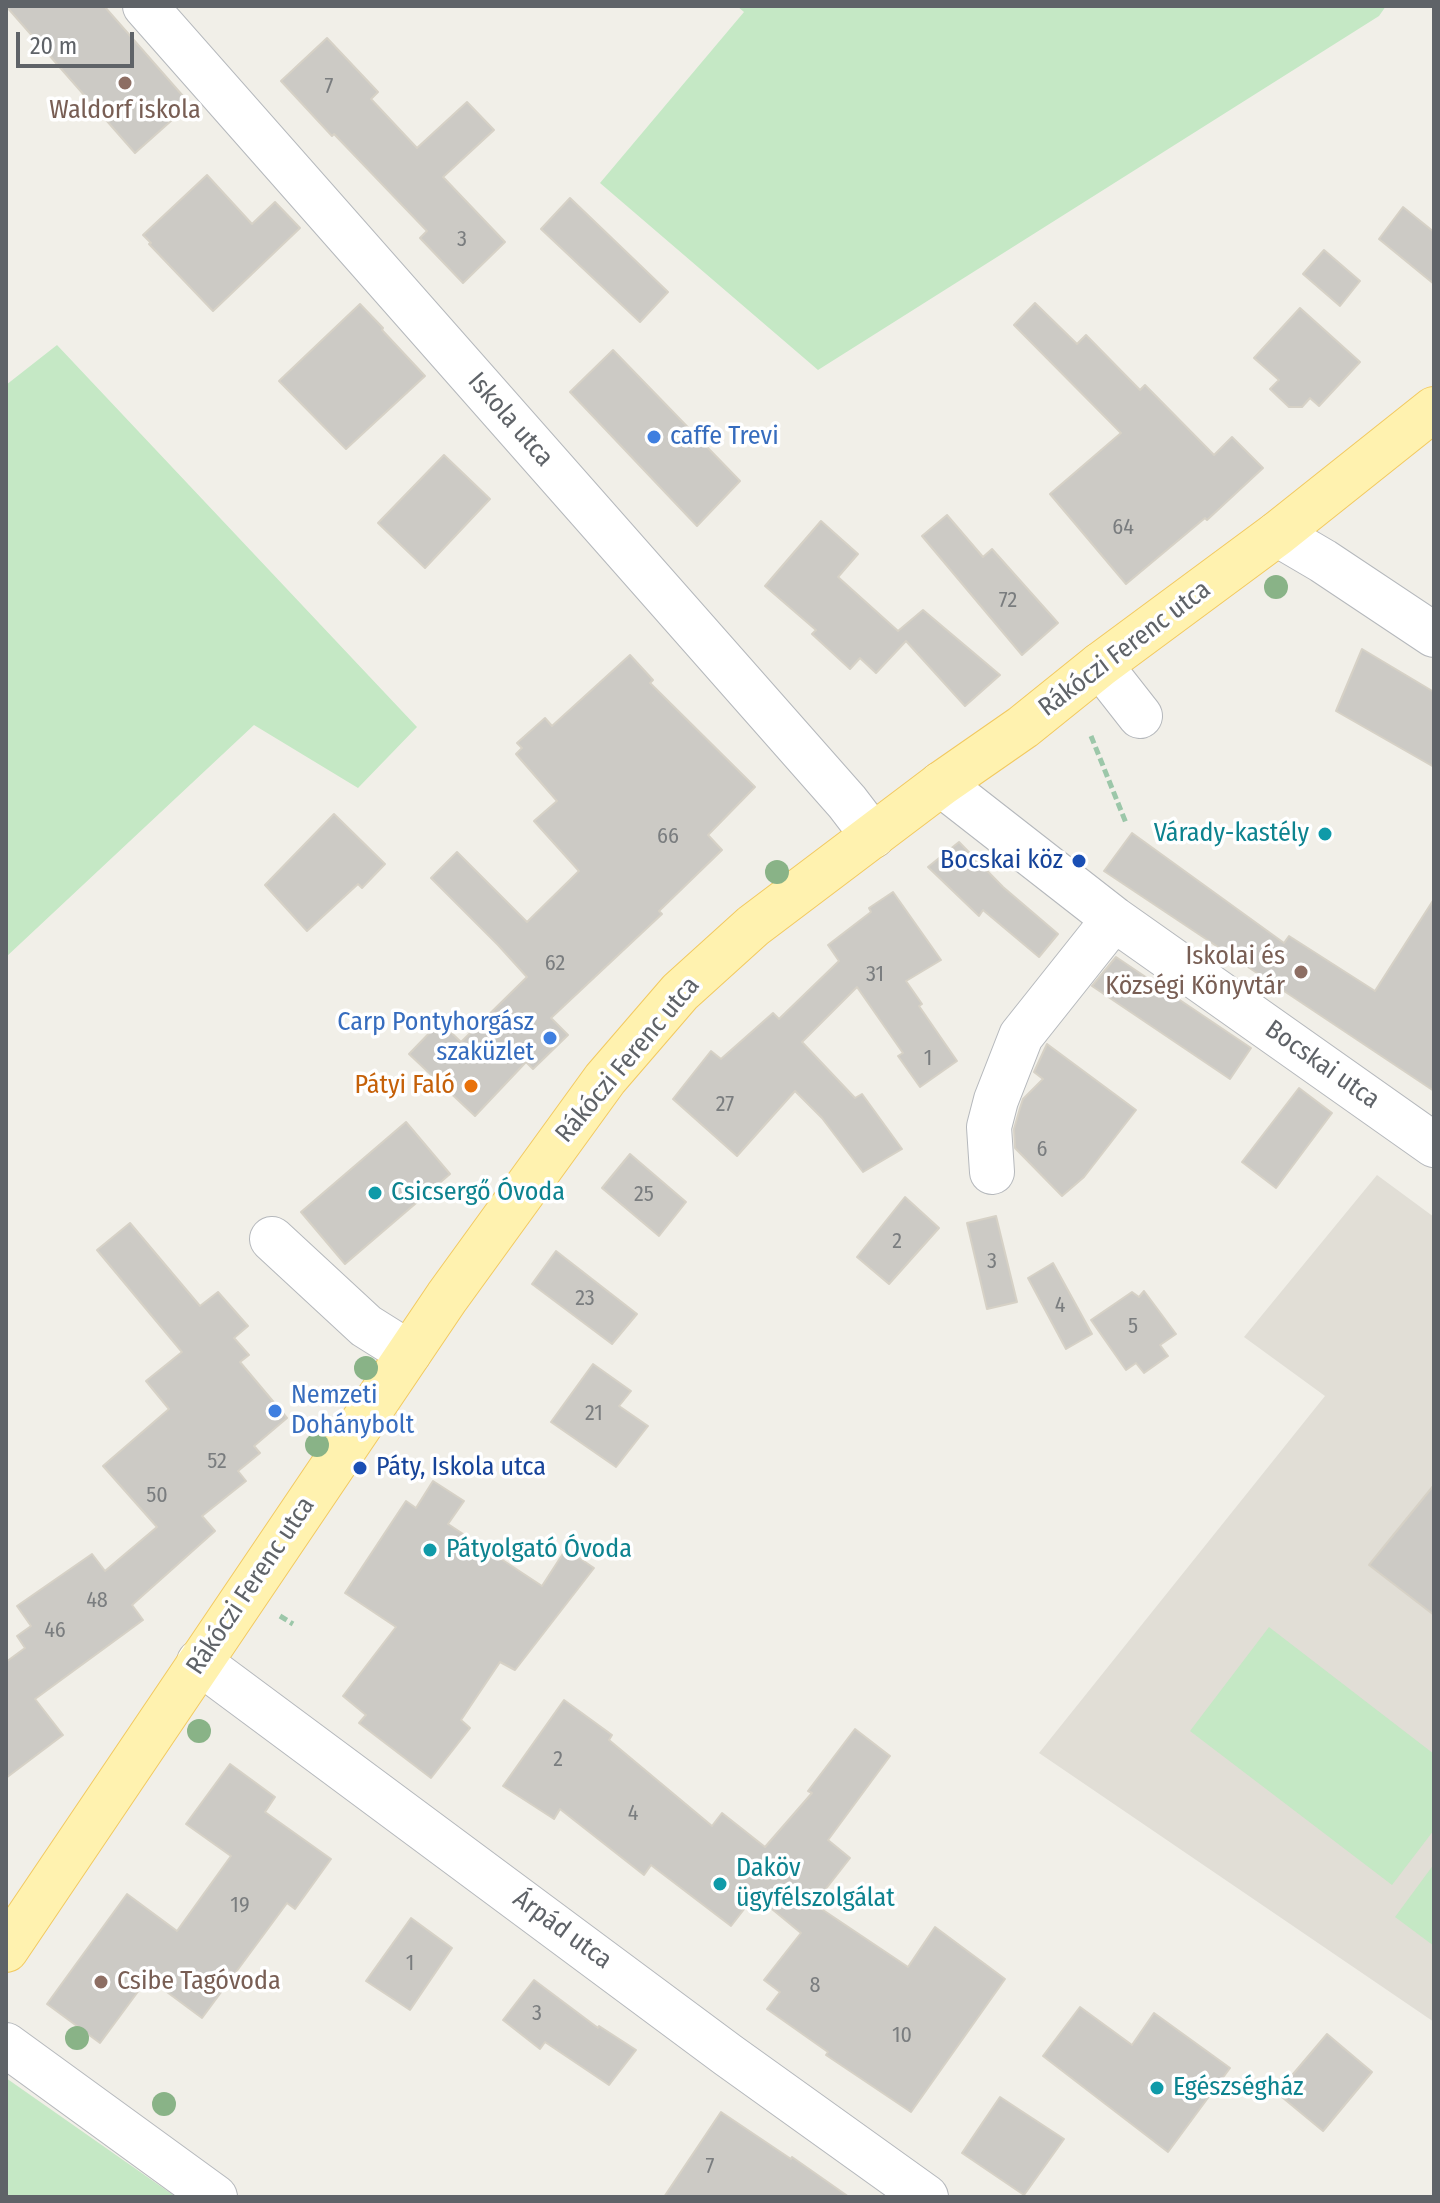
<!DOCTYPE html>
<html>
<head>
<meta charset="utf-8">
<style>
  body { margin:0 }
  #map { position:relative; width:1440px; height:2203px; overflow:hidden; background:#f1efe8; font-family:"Fira Sans Condensed",sans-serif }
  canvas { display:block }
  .frame { position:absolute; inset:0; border:8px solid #5f6368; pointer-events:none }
  .scale { position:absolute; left:16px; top:32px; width:118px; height:36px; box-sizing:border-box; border:4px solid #5f6368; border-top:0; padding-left:10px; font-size:24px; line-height:28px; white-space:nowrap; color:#5f6368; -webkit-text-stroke:6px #fff; paint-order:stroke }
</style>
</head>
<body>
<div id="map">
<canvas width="1440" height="2203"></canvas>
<div class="frame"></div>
<div class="scale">20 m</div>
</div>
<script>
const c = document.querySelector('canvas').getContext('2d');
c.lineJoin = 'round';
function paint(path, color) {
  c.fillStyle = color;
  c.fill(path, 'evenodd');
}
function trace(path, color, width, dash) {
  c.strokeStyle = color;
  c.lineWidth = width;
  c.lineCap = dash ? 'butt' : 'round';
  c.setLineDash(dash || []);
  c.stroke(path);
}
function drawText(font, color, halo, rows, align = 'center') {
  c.font = font + ' "Fira Sans Condensed",sans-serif';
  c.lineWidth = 7;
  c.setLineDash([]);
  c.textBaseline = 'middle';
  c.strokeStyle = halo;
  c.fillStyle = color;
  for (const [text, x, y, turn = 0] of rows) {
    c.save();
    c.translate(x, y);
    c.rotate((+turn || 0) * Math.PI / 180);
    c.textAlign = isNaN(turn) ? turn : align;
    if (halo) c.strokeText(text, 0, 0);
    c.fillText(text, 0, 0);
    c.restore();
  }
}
paint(new Path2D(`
  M 1377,1175 L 1434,1217 L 1434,2022 L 1039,1753 L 1325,1396 L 1244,1337 Z`), '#e1ded6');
paint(new Path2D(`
  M 737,6 L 1386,6 L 1379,16 L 818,370 L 600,183 L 744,12 Z
  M 57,345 L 417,727 L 358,788 L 254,725 L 6,957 L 6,385 Z
  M 1269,1627 L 1434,1754 L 1434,1830 L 1392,1885 L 1190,1731 Z
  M 1434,1864 L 1434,1946 L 1395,1917 Z
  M 6,2078 L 176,2197 L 6,2197 Z`), '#c5e8c5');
const building = new Path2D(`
  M 6,6 L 104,6 L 190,104 L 135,153 Z
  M 327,38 L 378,92 L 371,99 L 417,148 L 467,102 L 494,130 L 443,177 L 505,242 L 463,283 L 420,238 L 427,231 L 334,134 L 332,136 L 281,81 Z
  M 207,175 L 252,224 L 275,202 L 300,228 L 213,311 L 149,244 L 151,243 L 143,235 Z
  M 570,198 L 668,292 L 640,322 L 541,229 Z
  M 1403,207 L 1434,232 L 1434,284 L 1379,239 Z
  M 1324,250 L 1360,281 L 1340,306 L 1303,274 Z
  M 1035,303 L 1077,344 L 1086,335 L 1140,390 L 1145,385 L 1214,455 L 1232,437 L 1263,468 L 1207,520 L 1205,518 L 1126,584 L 1050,494 L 1121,433 L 1014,325 Z
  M 360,304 L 383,328 L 382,330 L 425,376 L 346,449 L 279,381 Z
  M 1300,308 L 1360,362 L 1319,406 L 1310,398 L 1302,407 L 1289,407 L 1270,389 L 1279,380 L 1254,358 Z
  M 613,350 L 740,481 L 697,526 L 570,392 Z
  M 444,455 L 490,499 L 425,568 L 378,523 Z
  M 947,515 L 983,557 L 992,549 L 1058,623 L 1022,655 L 922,536 Z
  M 821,521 L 858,554 L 838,577 L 898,631 L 923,610 L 1000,675 L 965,706 L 906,641 L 876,673 L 860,658 L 850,669 L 812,634 L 816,630 L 765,586 Z
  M 1362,649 L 1434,692 L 1434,767 L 1336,711 Z
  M 630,655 L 653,680 L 650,683 L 755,787 L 708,835 L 722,850 L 659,911 L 662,914 L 551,1018 L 568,1035 L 533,1069 L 526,1062 L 475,1116 L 409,1054 L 440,1022 L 461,1042 L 527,977 L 498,945 L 431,878 L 457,852 L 527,922 L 579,871 L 534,821 L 557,801 L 516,754 L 522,748 L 517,743 L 545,718 L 552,726 Z
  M 334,814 L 385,864 L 362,888 L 358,884 L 307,931 L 265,885 Z
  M 1132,833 L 1284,943 L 1289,936 L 1375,991 L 1434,899 L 1434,1091 L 1104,871 Z
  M 959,842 L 1003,887 L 1058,934 L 1039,957 L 983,910 L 979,916 L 928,867 Z
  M 893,892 L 941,960 L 906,981 L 922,1004 L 919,1006 L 957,1061 L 920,1087 L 898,1056 L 903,1053 L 857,987 L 802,1042 L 855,1098 L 862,1094 L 902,1149 L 863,1172 L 822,1118 L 795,1091 L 737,1156 L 673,1099 L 711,1051 L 721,1059 L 773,1013 L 779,1019 L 839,961 L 828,945 L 871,912 L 869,908 Z
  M 1116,957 L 1251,1048 L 1230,1079 L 1092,986 Z
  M 1047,1044 L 1136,1110 L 1084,1177 L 1062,1196 L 1015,1148 L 1014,1129 L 1020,1108 L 1023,1099 L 1043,1079 L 1034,1072 Z
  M 1299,1088 L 1332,1113 L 1276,1188 L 1242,1162 Z
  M 406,1122 L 450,1174 L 345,1264 L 301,1212 Z
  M 630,1154 L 686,1202 L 659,1236 L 602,1188 Z
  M 905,1197 L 939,1228 L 889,1284 L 857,1257 Z
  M 996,1216 L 1017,1302 L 987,1309 L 967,1223 Z
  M 130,1223 L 200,1306 L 218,1292 L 248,1326 L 234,1338 L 249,1355 L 240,1362 L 287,1418 L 254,1446 L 260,1453 L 238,1471 L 246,1481 L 202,1516 L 215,1531 L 132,1605 L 143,1620 L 35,1699 L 63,1735 L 6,1778 L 6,1662 L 25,1648 L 17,1636 L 31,1626 L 17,1606 L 92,1554 L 105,1571 L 157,1527 L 103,1466 L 169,1409 L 146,1381 L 182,1352 L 97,1250 Z
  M 556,1251 L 637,1314 L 612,1344 L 532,1284 Z
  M 1053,1263 L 1092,1334 L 1066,1349 L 1028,1278 Z
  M 1144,1291 L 1176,1334 L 1160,1345 L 1168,1356 L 1144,1373 L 1136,1363 L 1126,1370 L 1091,1320 L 1132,1292 L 1139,1297 Z
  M 593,1364 L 631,1391 L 619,1406 L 648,1426 L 616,1467 L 551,1422 Z
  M 433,1481 L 464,1501 L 448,1524 L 542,1586 L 566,1549 L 594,1568 L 515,1670 L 500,1662 L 461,1720 L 470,1728 L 431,1778 L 359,1723 L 366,1715 L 343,1696 L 396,1627 L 345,1593 L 406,1501 L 416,1508 Z
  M 1434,1485 L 1434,1615 L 1369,1565 Z
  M 564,1700 L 612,1735 L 609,1740 L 712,1826 L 722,1813 L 765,1847 L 812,1793 L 808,1791 L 855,1729 L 890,1756 L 828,1840 L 850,1858 L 814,1904 L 908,1967 L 935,1927 L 1005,1979 L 911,2112 L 826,2055 L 828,2052 L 767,2009 L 780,1992 L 764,1980 L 801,1933 L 755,1895 L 731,1926 L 651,1865 L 644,1875 L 560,1809 L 554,1819 L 503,1786 Z
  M 230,1764 L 275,1797 L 265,1812 L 331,1859 L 295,1909 L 287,1903 L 202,2018 L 148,1978 L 100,2043 L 47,2004 L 127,1894 L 177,1931 L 231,1856 L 186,1824 Z
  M 411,1918 L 452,1948 L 410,2010 L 366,1981 Z
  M 534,1980 L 598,2028 L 599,2026 L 636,2050 L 609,2085 L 545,2042 L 540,2049 L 503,2020 Z
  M 1080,2007 L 1132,2045 L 1154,2013 L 1230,2068 L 1168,2152 L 1043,2056 Z
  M 1327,2034 L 1372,2072 L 1323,2131 L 1277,2093 Z
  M 1000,2097 L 1064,2139 L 1024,2195 L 962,2153 Z
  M 721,2112 L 791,2159 L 792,2157 L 849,2197 L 664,2197 Z`);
paint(building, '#cccac5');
trace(building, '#d6d1c6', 2);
const minor = new Path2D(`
  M 145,6 L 847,802 L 873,836
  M 1277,534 L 1323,561 L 1434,635
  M 1100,665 L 1140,716
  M 941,784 L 1114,919 L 1434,1145
  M 992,1172 L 989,1127 L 996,1100 L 1021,1036 L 1114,919
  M 272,1239 L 366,1326 L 409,1353
  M 199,1662 L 728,2055 L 926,2197
  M 6,2045 L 215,2197`);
const major = new Path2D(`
  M 6,1950 L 447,1297 L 605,1079 L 680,992 L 753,926 L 941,784 L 1023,727 L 1100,665 L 1277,534 L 1434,409`);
trace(minor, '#b5b8bc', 46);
trace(major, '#f2c960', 46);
trace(new Path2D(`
  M 1091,736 L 1126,823
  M 280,1616 L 293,1624`), '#9cc7a9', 5, [8, 4]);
trace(minor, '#fff', 44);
trace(major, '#fff2af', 44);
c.fillStyle = '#89b387';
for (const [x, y] of [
  [1276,587],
  [777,872],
  [366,1368],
  [317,1445],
  [199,1731],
  [77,2038],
  [164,2104]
]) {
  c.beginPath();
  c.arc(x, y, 12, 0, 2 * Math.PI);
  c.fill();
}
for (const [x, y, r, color] of [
  [125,83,8,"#8d6e63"],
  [654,437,8,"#3f7fe0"],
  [1325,834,8,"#0f9aa8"],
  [1079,861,8,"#1a4fb4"],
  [1301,972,8,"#8d6e63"],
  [550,1038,8,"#3f7fe0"],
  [471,1086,8,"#e8710a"],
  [375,1193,8,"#0f9aa8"],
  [275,1411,8,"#3f7fe0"],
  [360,1468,8,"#1a4fb4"],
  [430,1550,8,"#0f9aa8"],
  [720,1884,8,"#0f9aa8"],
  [101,1982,8,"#8d6e63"],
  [1157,2088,8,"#0f9aa8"]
]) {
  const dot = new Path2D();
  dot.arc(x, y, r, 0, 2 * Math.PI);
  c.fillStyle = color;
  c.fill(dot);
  trace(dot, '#fff', 3);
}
drawText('22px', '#7a7d7f', null, [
  ["7",329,87],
  ["3",462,240],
  ["64",1123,528],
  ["72",1008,601],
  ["66",668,837],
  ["62",555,964],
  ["31",875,975],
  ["1",928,1059],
  ["27",725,1105],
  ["6",1042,1150],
  ["25",644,1195],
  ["2",897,1242],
  ["3",992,1262],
  ["23",585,1299],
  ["4",1060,1306],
  ["5",1133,1327],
  ["21",594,1414],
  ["52",217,1462],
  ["50",157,1496],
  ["48",97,1601],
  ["46",55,1631],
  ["2",558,1760],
  ["4",633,1814],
  ["19",240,1906],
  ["1",410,1964],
  ["8",815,1986],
  ["3",537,2014],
  ["10",902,2036],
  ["7",710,2167]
]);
drawText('26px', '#785e54', '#fff', [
  ["Waldorf iskola",125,111],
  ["Iskolai és",1285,957,"right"],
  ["Községi Könyvtár",1285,987,"right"],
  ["Csibe Tagóvoda",117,1982,"left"]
]);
drawText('26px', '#5f6368', '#fff', [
  ["Iskola utca",510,420,49],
  ["Rákóczi Ferenc utca",1125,649,-37],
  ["Rákóczi Ferenc utca",628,1060,-50],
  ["Bocskai utca",1322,1065,35],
  ["Rákóczi Ferenc utca",251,1586,-56],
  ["Árpád utca",562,1930,36]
]);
drawText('26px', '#366cbe', '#fff', [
  ["caffe Trevi",670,437],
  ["Carp Pontyhorgász",534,1023,"right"],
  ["szaküzlet",534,1053,"right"],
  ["Nemzeti",291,1396],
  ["Dohánybolt",291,1426]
], 'left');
drawText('26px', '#0d838f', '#fff', [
  ["Várady-kastély",1309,834,"right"],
  ["Csicsergő Óvoda",391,1193],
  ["Pátyolgató Óvoda",446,1550],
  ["Daköv",736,1869],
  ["ügyfélszolgálat",736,1899],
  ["Egészségház",1173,2088]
], 'left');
drawText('26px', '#164399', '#fff', [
  ["Bocskai köz",1063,861],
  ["Páty, Iskola utca",376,1468,"left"]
], 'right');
drawText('26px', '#c56008', '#fff', [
  ["Pátyi Faló",455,1086]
], 'right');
</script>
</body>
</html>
